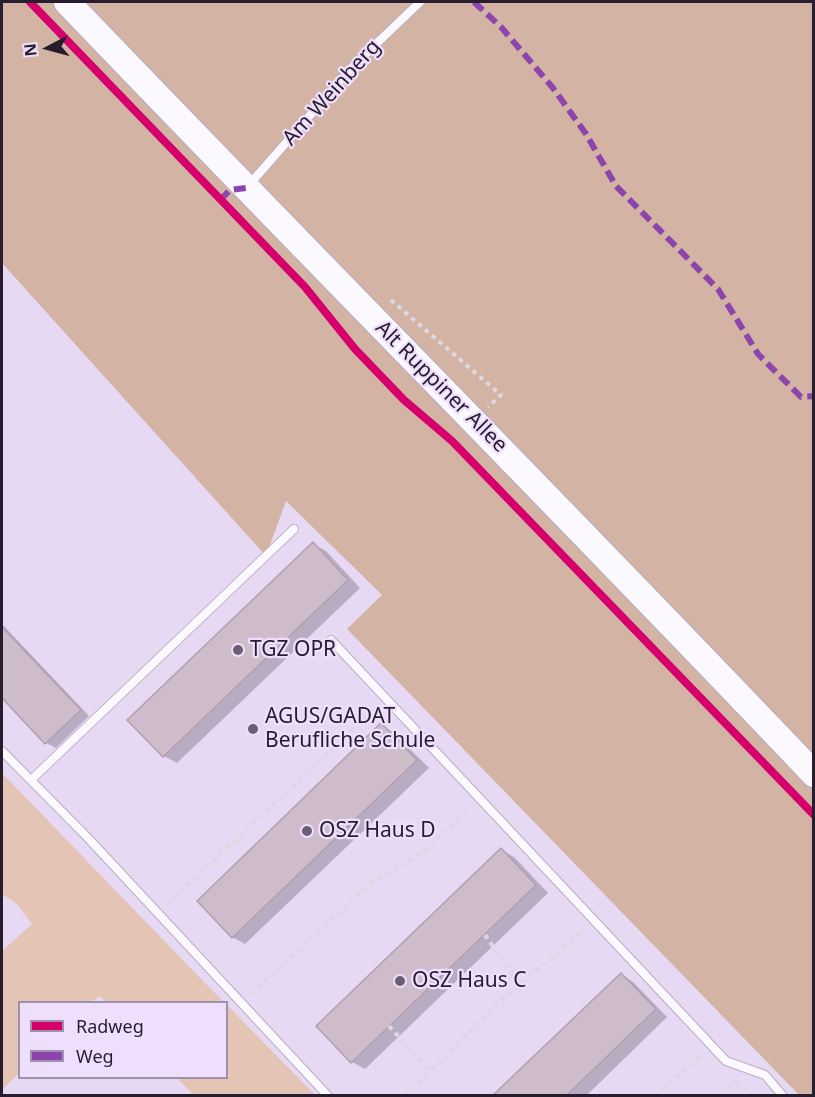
<!DOCTYPE html>
<html>
<head>
<meta charset="utf-8">
<style>
  body { margin:0 }
  #map { position:relative; width:815px; height:1097px; overflow:hidden; background:#e7d8f3; font-family:"Noto Sans",sans-serif }
  canvas { display:block }
  .frame { position:absolute; inset:0; border:3px solid #271d2f; pointer-events:none }
  .legend { position:absolute; left:18px; top:1001px; width:210px; height:78px; box-sizing:border-box; background:#efdffd; border:2px solid #9f91ab; margin:0; padding:8px 10px; list-style:none; font-size:18px; color:#271d2f }
  .legend li { display:flex; align-items:center; gap:12px; height:30px }
  .legend b { width:30px; border:2px solid #9f91ab }
  .north { position:absolute; left:18px; top:18px; width:60px; height:60px; -webkit-text-stroke:4px #efdffd; paint-order:stroke; rotate:264deg; font-size:16px; font-weight:700; line-height:24px; text-align:center; color:#271d2f }
  .north::after { content:''; display:block; margin:auto; width:21px; height:27px; background:#271d2f; clip-path:polygon(50% 0,100% 100%,50% 72%,0 100%) }
</style>
</head>
<body>
<div id="map">
<canvas width="815" height="1097"></canvas>
<div class="frame"></div>
<ul class="legend">
<li><b style="height:8px;background:#d6006c"></b>Radweg</li>
<li><b style="height:8px;background:#8e44ad"></b>Weg</li>
</ul>
<div class="north">N</div>
</div>
<script>
const c = document.querySelector('canvas').getContext('2d');
c.lineJoin = 'round';
function paint(path, color) {
  c.fillStyle = color;
  c.fill(path, 'evenodd');
}
function trace(path, color, width, dash) {
  c.strokeStyle = color;
  c.lineWidth = width;
  c.lineCap = dash ? 'butt' : 'round';
  c.setLineDash(dash || []);
  c.stroke(path);
}
function drawText(font, color, halo, rows, align = 'center') {
  c.font = font + ' "Noto Sans",sans-serif';
  c.lineWidth = 4.5;
  c.setLineDash([]);
  c.textBaseline = 'middle';
  c.strokeStyle = halo;
  c.fillStyle = color;
  for (const [text, x, y, turn = 0] of rows) {
    c.save();
    c.translate(x, y);
    c.rotate((+turn || 0) * Math.PI / 180);
    c.textAlign = isNaN(turn) ? turn : align;
    if (halo) c.strokeText(text, 0, 0);
    c.fillText(text, 0, 0);
    c.restore();
  }
}
paint(new Path2D(`
  M 2,773 L 202,980 L 224,1002 L 106,1002 L 99,996 L 92,1002 L 20,1002 L 19,1073 L 2,1090 L 2,951 L 32,924 L 17,904 L 2,894 Z
  M 227,1005 L 315,1095 L 194,1095 L 177,1078 L 226,1078 Z`), '#e3c4b5');
paint(new Path2D(`
  M 2,2 L 813,2 L 813,1095 L 799,1095 L 347,629 L 382,595 L 286,501 L 266,556 L 2,263 Z`), '#d3b3a4');
paint(new Path2D(`
  M 313,544 L 326,551 L 360,588 L 177,763 L 164,756 Z
  M 2,624 L 89,716 L 56,748 L 46,743 L 2,696 Z
  M 382,725 L 394,733 L 429,768 L 245,944 L 232,937 Z
  M 501,850 L 514,857 L 548,893 L 365,1069 L 352,1062 Z
  M 621,974 L 633,982 L 667,1017 L 586,1096 L 495,1096 Z`), '#0003');
const building = new Path2D(`
  M 313,542 L 348,580 L 163,757 L 127,720 Z
  M 2,627 L 81,710 L 45,744 L 2,698 Z
  M 381,723 L 417,760 L 232,938 L 197,901 Z
  M 501,848 L 536,885 L 351,1063 L 316,1026 Z
  M 621,973 L 656,1009 L 566,1096 L 492,1096 Z`);
paint(building, '#cfbccb');
trace(building, '#b09fad', 1.5);
const service = new Path2D(`
  M 249,185 L 355,64 L 420,2
  M 331,640 L 726,1061 L 765,1075 L 783,1096
  M 2,751 L 88,838 L 328,1096
  M 31,780 L 294,529`);
const primary = new Path2D(`
  M 67,2 C 314,260 567,514 814,774`);
trace(service, '#b8adc2', 10);
trace(primary, '#b8adc2', 28);
trace(new Path2D(`
  M 391,300 L 501,395 L 488,407
  M 167,904 L 378,706
  M 485,935 L 520,985
  M 251,994 L 371,883 L 425,851 L 470,807
  M 389,1026 L 430,1070
  M 737,1081 L 751,1096
  M 406,1096 L 501,1000 L 586,929
  M 656,1096 L 702,1054
  M 721,1096 L 737,1081`), '#ddd8e1', 4, [4.5, 4.5]);
trace(service, '#fbf9fd', 8);
trace(primary, '#fbf9fd', 26);
trace(new Path2D(`
  M 474,2 L 501,27 L 553,88 L 586,134 L 616,186 L 718,289 L 758,354 L 801,397 L 814,396
  M 220,200 L 230,190 L 246,188`), '#8e44ad', 6, [12, 6]);
trace(new Path2D(`
  M 30,2 L 305,287 L 355,349 L 404,400 L 452,441 L 814,815`), '#d6006c', 8);
for (const [x, y, r, color] of [
  [238,650,6,"#6a5e74"],
  [253,729,6,"#6a5e74"],
  [307,831,6,"#6a5e74"],
  [400,981,6,"#6a5e74"]
]) {
  const dot = new Path2D();
  dot.arc(x, y, r, 0, 2 * Math.PI);
  c.fillStyle = color;
  c.fill(dot);
  trace(dot, '#efdffd', 2);
}
drawText('21px', '#271d2f', '#efdffd', [
  ["Am Weinberg",332,93,-48],
  ["Alt Ruppiner Allee",441,387,45]
]);
drawText('21px', '#271d2f', '#efdffd', [
  ["TGZ OPR",250,650],
  ["AGUS/GADAT",265,717],
  ["Berufliche Schule",265,741],
  ["OSZ Haus D",319,831],
  ["OSZ Haus C",412,981]
], 'left');
</script>
</body>
</html>
